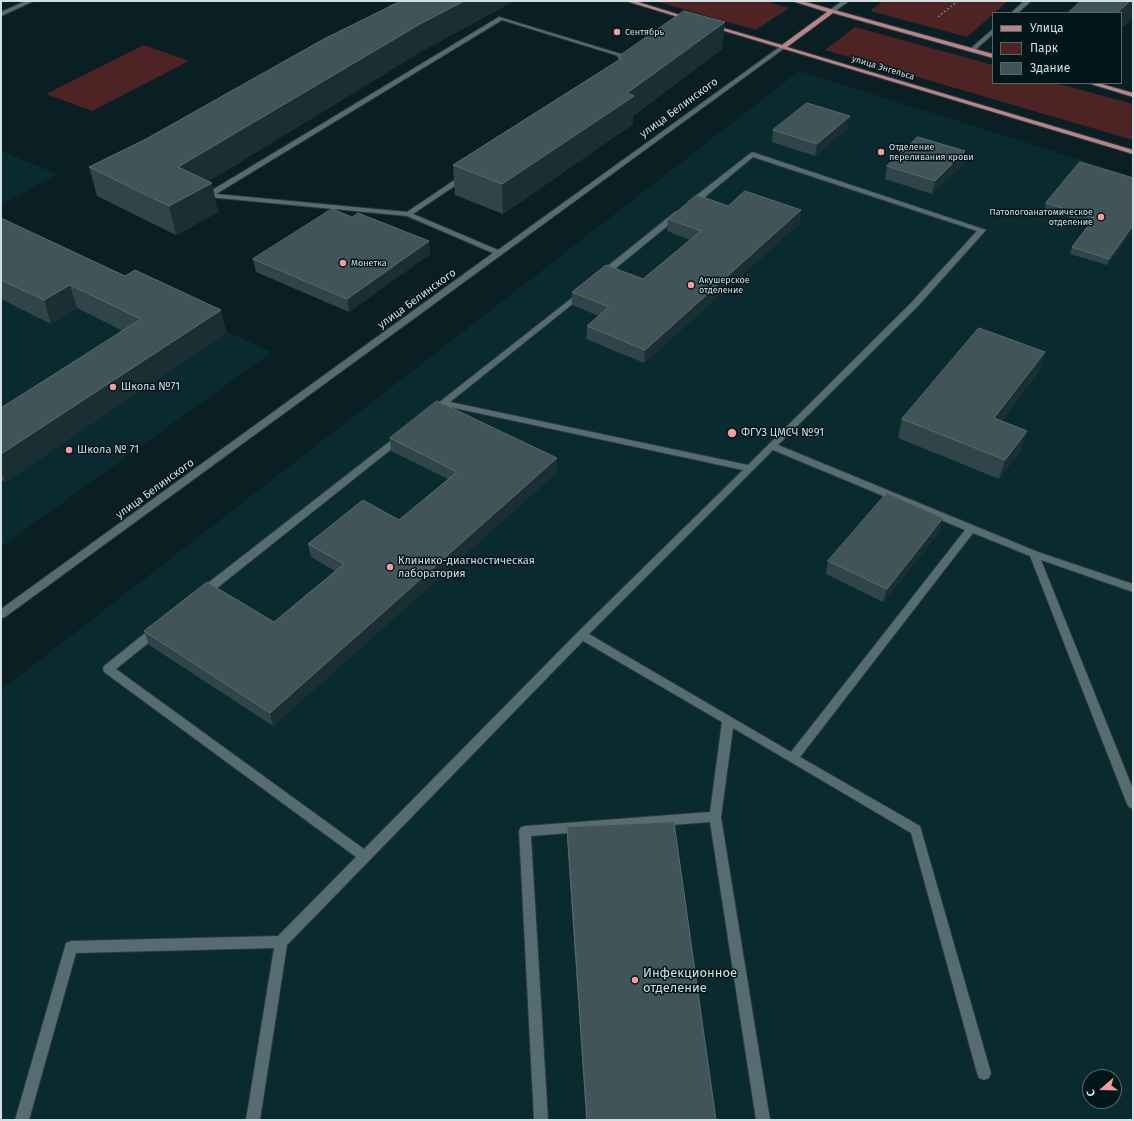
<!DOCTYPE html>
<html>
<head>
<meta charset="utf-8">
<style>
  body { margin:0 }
  #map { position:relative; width:1134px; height:1121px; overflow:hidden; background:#091f23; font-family:"Fira Sans",sans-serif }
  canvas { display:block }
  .frame { position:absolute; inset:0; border:2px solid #d3dfe2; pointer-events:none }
  .legend { position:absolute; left:992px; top:12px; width:130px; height:72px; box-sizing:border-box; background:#021619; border:1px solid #566669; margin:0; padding:5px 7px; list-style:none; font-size:12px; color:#d3dfe2 }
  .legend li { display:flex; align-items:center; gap:8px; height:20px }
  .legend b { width:20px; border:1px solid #566669 }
  .north { position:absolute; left:1082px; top:1069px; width:40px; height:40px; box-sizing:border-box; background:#021619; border:1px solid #566669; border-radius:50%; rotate:250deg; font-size:11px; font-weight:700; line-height:16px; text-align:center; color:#d3dfe2 }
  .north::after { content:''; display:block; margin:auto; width:14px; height:18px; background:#f59b9b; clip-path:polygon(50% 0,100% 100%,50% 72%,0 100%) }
</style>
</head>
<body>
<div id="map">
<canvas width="1134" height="1121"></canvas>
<div class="frame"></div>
<ul class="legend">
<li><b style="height:5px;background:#b78587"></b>Улица</li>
<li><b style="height:11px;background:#4d2324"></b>Парк</li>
<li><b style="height:11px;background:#415559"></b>Здание</li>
</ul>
<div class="north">С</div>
</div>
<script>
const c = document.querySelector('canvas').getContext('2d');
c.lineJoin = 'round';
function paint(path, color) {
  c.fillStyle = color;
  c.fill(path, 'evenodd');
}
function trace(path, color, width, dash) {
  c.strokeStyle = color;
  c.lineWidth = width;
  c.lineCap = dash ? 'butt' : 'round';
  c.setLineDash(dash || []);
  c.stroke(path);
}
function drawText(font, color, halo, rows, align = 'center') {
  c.font = font + ' "Fira Sans",sans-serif';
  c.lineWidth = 3;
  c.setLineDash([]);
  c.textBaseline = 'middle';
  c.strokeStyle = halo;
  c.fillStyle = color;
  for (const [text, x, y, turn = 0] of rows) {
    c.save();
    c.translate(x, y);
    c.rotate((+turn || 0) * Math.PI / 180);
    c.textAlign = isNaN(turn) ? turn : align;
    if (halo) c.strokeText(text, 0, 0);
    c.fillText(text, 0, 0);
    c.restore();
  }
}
paint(new Path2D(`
  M 799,71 L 1133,176 L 1133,1120 L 1,1120 L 1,690 ZM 1090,1077 L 1114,1077 L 1114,1101 L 1090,1101 Z
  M 1,151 L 58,174 L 1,205 Z
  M 1,230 L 272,352 L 1,547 Z`), '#092a2f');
paint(new Path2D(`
  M 655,1 L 764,1 L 789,8 L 756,30 Z
  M 883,1 L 1008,1 L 967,37 L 870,11 Z
  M 855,27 L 993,65 L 993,83 L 1056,83 L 1133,104 L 1133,140 L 825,50 Z
  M 144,45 L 189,61 L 92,111 L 46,94 Z`), '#4d2324');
const minor = new Path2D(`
  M 26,1 L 34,1 L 1,16 L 1,12 Z
  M 842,1 L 849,1 L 834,12 L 830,12 L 830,10 Z
  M 1024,1 L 1031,1 L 1018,13 L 1011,13 Z
  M 499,17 L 637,59 L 632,60 L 502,20 L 216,194 L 407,212 L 465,173 L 469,175 L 468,177 L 413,214 L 498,250 L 781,46 L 786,47 L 5,617 L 1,618 L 1,609 L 493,253 L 407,216 L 208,197 L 204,195 Z
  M 993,29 L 993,34 L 974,51 L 970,51 L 970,49 Z
  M 752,152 L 986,230 L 918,306 L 778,445 L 1038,552 L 1133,584 L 1133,592 L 1041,560 L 1133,789 L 1133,809 L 1129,807 L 1127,804 L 1030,556 L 973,533 L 800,757 L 920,826 L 991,1073 L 989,1078 L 984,1080 L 979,1078 L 977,1073 L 911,833 L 733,728 L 721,817 L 770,1120 L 756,1120 L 710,822 L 531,836 L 548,1120 L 534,1120 L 519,831 L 521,827 L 525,826 L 710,812 L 722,722 L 583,641 L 287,945 L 260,1120 L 246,1120 L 274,948 L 76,953 L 29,1120 L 15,1120 L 66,943 L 71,941 L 278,936 L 356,857 L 104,672 L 103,669 L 104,666 L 154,626 L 162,626 L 163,629 L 162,632 L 116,669 L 364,849 L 578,632 L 743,470 L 445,406 L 440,409 L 437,408 L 436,406 L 437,404 L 582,290 L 585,290 L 585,294 L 450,402 L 748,465 L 912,302 L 977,231 L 753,157 L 694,206 L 688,206 L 688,202 ZM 773,450 L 965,530 L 791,752 L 589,634 Z
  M 675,212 L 678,212 L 682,214 L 605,277 L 599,277 L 599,273 Z
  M 401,434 L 406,437 L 404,439 L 207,596 L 199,596 L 198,593 L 199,590 L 398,435 Z`);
const major = new Path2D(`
  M 626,1 L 635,1 L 693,19 L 688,20 Z
  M 792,1 L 802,1 L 993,54 L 993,58 L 833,13 L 787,47 L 1133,150 L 1133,154 L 708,26 L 713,25 L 782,45 L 827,12 Z
  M 1088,83 L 1098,83 L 1133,93 L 1133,97 Z`);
trace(minor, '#2e383b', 2);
trace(major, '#2e383b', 2);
trace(new Path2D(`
  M 938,17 L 958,1`), '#748588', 1.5, [2, 2]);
paint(minor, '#556c70');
paint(major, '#b78587');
paint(new Path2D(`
  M 401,1 L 514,1 L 422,51 L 209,181 L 218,212 L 176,235 L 97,196 L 89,167 L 146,139 Z
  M 722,49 L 633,116 L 633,124 L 503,214 L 455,195 L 453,165 L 618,61 L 618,57 Z
  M 848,128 L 815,156 L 772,142 L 773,130 Z
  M 965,151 L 963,164 L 932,194 L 885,179 L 887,166 Z
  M 1046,203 L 1133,229 L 1107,265 L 1070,254 L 1072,247 L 1090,224 L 1044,210 Z
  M 728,206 L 800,223 L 644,363 L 586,339 L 587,326 L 599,316 L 572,305 L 572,292 L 643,279 L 690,240 L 667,231 L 668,219 Z
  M 1,218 L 125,276 L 221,310 L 226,333 L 5,482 L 1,479 L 1,408 L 123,331 L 77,308 L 51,324 L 1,299 Z
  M 429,241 L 430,254 L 349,312 L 256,272 L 253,259 Z
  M 1045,352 L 1039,371 L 1001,421 L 1027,431 L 1021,450 L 999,479 L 898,438 L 902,419 Z
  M 390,438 L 557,458 L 557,472 L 273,726 L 149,645 L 144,631 L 274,622 L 335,571 L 311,557 L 308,544 L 399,520 L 448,479 L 391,451 Z
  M 940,531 L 883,602 L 826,574 L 828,561 Z
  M 567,827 L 716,1120 L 586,1120 L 567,840 Z`), '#2f4549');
paint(new Path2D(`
  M 464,1 L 514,1 L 422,51 L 185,196 L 178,167 L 420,24 Z
  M 1130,1 L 1133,1 L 1133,18 L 1121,29 L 1121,13 L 1117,13 Z
  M 725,22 L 722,49 L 633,116 L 633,124 L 503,214 L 502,184 Z
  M 850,116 L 848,128 L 815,156 L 817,144 Z
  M 965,151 L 963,164 L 932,194 L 935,181 Z
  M 212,183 L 218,212 L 176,235 L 169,206 Z
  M 801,210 L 800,223 L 644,363 L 645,350 Z
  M 1133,225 L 1133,229 L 1107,265 L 1109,259 Z
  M 429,241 L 430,254 L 349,312 L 347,299 Z
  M 70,285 L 77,308 L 51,324 L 44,300 Z
  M 221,310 L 226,333 L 5,482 L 1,471 L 1,454 Z
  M 1045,352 L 1039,371 L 988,437 L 994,418 Z
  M 1027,431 L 1021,450 L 999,479 L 1005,460 Z
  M 557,458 L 557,472 L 273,726 L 270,713 Z
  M 943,518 L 940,531 L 883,602 L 887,589 Z`), '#192f33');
const building = new Path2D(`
  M 401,1 L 464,1 L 420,24 L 178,167 L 212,183 L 169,206 L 89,167 L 146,139 L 322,40 Z
  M 1081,1 L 1130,1 L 1117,13 L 1068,13 Z
  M 684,11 L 725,22 L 627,93 L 634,96 L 502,184 L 453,165 L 622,58 L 618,57 Z
  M 807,103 L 850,116 L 817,144 L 773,130 Z
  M 918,137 L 965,151 L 935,181 L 887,166 Z
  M 1080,162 L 1133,178 L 1133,225 L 1109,259 L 1072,247 L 1094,218 L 1046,203 Z
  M 745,191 L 801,210 L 645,350 L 587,326 L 609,307 L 572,292 L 606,265 L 643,279 L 701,231 L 668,219 L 697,195 L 728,206 Z
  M 332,209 L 352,217 L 358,213 L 429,241 L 347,299 L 253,259 Z
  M 1,218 L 125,276 L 135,270 L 221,310 L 1,454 L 1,408 L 141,319 L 70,285 L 44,300 L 1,280 Z
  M 979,328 L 1045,352 L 994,418 L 1027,431 L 1005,460 L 902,419 Z
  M 437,401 L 557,458 L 270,713 L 144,631 L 207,582 L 274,622 L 344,564 L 308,544 L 363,500 L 399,520 L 457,472 L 390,438 Z
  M 887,493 L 943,518 L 887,589 L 828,561 Z
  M 674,822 L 716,1120 L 587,1120 L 567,827 Z`);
paint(building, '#415559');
trace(building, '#586b6e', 1);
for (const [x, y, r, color] of [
  [617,32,4,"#f59b9b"],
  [881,152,4,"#f59b9b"],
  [1101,217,4,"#f59b9b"],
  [343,263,4,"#f59b9b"],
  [691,285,4,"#f59b9b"],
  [113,387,4,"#f59b9b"],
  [732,433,5,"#f59b9b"],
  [69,450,4,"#f59b9b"],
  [390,567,4,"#f59b9b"],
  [635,980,4,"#f59b9b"]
]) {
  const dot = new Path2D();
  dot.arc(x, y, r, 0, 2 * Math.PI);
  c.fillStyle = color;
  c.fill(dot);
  trace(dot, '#021619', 1.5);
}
drawText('9px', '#d3dfe2', '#021619', [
  ["Сентябрь",625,32],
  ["Отделение",889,147],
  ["переливания крови",889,157],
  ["Патологоанатомическое",1093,212,"right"],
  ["отделение",1093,222,"right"],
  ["Монетка",351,263],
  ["Акушерское",699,280],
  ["отделение",699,290]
], 'left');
drawText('9px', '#d3dfe2', '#021619', [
  ["улица Энгельса",883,68,17]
]);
drawText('11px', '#d3dfe2', '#021619', [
  ["улица Белинского",679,108,-36],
  ["улица Белинского",417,299,-36],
  ["улица Белинского",155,489,-36]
]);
drawText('11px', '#d3dfe2', '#021619', [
  ["Школа №71",121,387],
  ["ФГУЗ ЦМСЧ №91",741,433],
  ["Школа № 71",77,450],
  ["Клинико-диагностическая",398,561],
  ["лаборатория",398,574]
], 'left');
drawText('13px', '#d3dfe2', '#021619', [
  ["Инфекционное",643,973],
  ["отделение",643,988]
], 'left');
</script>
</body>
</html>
